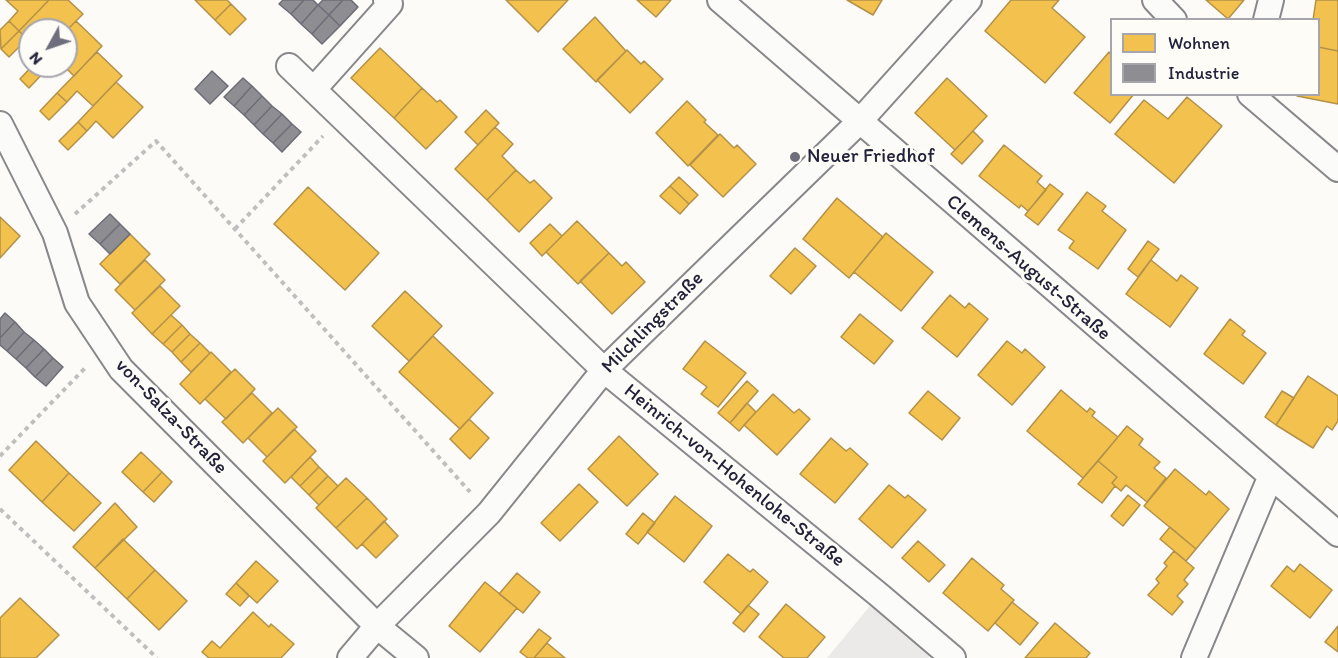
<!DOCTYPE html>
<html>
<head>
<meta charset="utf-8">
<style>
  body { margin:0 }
  #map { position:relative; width:1338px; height:658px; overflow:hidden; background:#fcfbf8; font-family:Itim,sans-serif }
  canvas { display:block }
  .legend { position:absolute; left:1110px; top:18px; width:210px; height:78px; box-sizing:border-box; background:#fdfcf7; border:2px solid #a5a5ac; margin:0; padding:8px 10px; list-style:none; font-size:18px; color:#22223b }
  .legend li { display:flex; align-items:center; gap:12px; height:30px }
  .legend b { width:30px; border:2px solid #a5a5ac }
  .north { position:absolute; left:18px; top:18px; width:60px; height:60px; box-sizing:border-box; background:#fdfcf7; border:2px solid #a5a5ac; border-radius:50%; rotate:230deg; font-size:16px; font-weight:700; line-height:24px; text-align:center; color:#22223b }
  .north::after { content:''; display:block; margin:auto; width:21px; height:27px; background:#6e6e7d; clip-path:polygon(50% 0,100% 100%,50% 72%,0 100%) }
</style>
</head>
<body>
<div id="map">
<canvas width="1338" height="658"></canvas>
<ul class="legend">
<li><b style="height:16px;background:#f2c14e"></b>Wohnen</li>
<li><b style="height:16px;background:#8d8d92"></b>Industrie</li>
</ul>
<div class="north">N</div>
</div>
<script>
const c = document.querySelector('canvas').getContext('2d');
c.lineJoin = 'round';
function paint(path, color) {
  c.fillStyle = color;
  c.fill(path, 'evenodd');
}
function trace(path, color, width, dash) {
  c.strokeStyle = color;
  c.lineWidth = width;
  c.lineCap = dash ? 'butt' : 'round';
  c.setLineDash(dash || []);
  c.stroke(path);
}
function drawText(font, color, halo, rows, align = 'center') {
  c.font = font + ' Itim,sans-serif';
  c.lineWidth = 6;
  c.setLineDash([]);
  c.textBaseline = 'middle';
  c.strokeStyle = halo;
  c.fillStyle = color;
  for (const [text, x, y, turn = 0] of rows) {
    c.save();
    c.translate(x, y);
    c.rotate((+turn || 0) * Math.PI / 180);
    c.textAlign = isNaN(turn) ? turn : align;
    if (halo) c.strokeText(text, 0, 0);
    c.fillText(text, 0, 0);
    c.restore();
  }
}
paint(new Path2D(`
  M 879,595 L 938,645 L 928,658 L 827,658 Z`), '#ebeae8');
const homes = new Path2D(`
  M 6,0 L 49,0 L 19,31 L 9,21 L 18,11 Z
  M 49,0 L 68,0 L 83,14 L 66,31 L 37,28 L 30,30 L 30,35 L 27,39 L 19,31 Z
  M 195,0 L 227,0 L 231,4 L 215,20 Z
  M 506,0 L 568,0 L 538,32 Z
  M 637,0 L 671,0 L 656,17 Z
  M 847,0 L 882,0 L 873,15 Z
  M 1011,0 L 1059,0 L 1052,8 L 1085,37 L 1045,83 L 985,31 Z
  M 1206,0 L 1244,0 L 1228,19 Z
  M 1316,0 L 1338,0 L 1338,51 L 1318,47 L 1318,20 L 1313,20 Z
  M 231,4 L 246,19 L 230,35 L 215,20 Z
  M 595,17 L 626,51 L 596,82 L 563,49 Z
  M 9,21 L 19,31 L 1,49 L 0,30 Z
  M 76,21 L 102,46 L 74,76 L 64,66 L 66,66 L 66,31 Z
  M 19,31 L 27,39 L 9,57 L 1,49 Z
  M 1318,47 L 1338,51 L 1338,104 L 1297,96 L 1318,94 Z
  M 380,48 L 422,88 L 394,118 L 351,78 Z
  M 627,50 L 641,64 L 644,61 L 663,79 L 630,113 L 597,80 Z
  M 97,52 L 122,76 L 93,106 L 77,91 L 67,102 L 57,93 Z
  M 1109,52 L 1112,55 L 1112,94 L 1134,94 L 1110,123 L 1074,93 Z
  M 32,66 L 44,66 L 47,69 L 29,88 L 20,79 Z
  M 947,78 L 987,116 L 955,150 L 915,113 Z
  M 116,82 L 143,107 L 113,138 L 96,121 L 87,131 L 78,122 Z
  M 422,88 L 437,102 L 440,100 L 457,117 L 426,149 L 394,118 Z
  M 57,93 L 67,102 L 49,120 L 40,111 Z
  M 1187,97 L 1222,126 L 1174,183 L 1115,134 L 1144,100 L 1168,119 Z
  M 687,101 L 706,120 L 704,122 L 718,135 L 688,166 L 656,133 Z
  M 486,110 L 499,123 L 478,145 L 465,132 Z
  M 78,122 L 87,131 L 68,150 L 59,141 Z
  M 495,127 L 513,144 L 502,156 L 516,170 L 487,200 L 455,169 Z
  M 973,131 L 983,141 L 962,164 L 951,154 Z
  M 720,134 L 734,148 L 737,145 L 756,164 L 723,197 L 690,165 Z
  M 1004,145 L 1042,176 L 1037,182 L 1046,190 L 1028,211 L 1021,205 L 1019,208 L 979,176 Z
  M 516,170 L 530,183 L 534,180 L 552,198 L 519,232 L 487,200 Z
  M 679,177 L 698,195 L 689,204 L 670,186 Z
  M 1050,184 L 1063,194 L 1038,225 L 1025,215 Z
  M 670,186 L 689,204 L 680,214 L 660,196 Z
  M 308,187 L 379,253 L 345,290 L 274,224 Z
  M 1087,192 L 1106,206 L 1102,211 L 1126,230 L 1098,269 L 1069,248 L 1074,241 L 1058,230 Z
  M 837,198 L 883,237 L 849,278 L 803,239 Z
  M 0,217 L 20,236 L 0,258 Z
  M 577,221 L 609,253 L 578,284 L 546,252 Z
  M 550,224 L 562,236 L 542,256 L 530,243 Z
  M 886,233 L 933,272 L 901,311 L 854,272 Z
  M 130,234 L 150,254 L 120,284 L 100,264 Z
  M 1148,241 L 1159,249 L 1138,277 L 1128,269 Z
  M 795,248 L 816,266 L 791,294 L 770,276 Z
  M 609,253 L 622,266 L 626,262 L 645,282 L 612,314 L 580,281 Z
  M 145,260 L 165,280 L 135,310 L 115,290 Z
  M 1151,260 L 1177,281 L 1181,275 L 1198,288 L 1170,327 L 1126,294 Z
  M 160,286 L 180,306 L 152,334 L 132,313 Z
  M 405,291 L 442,326 L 409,361 L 372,326 Z
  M 950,295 L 965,308 L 969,303 L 988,319 L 957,357 L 922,328 Z
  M 860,314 L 893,341 L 874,364 L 841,337 Z
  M 171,315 L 182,325 L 163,344 L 152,334 Z
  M 1230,319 L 1245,331 L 1242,335 L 1266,353 L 1243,384 L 1204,354 Z
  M 182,325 L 190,334 L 172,352 L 163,344 Z
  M 190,334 L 200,343 L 181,362 L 172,352 Z
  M 433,336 L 493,393 L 460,429 L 399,372 Z
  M 705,341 L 746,373 L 718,407 L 701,394 L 707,387 L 683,369 Z
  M 1007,341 L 1022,353 L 1025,349 L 1045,367 L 1012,405 L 978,375 Z
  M 200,343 L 210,353 L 191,372 L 181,362 Z
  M 211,352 L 231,372 L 200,404 L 180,384 Z
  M 235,369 L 255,389 L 226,419 L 205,399 Z
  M 1308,376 L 1338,396 L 1338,421 L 1332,430 L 1327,426 L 1313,448 L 1276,425 Z
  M 747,381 L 758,391 L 730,423 L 718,413 Z
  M 1061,390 L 1087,412 L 1090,408 L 1095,412 L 1092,416 L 1118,437 L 1083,478 L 1027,431 Z
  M 928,391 L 960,418 L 942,440 L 909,413 Z
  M 1282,391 L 1294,398 L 1276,425 L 1265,417 Z
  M 252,393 L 272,413 L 243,443 L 222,422 Z
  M 773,394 L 794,413 L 799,409 L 810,419 L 777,455 L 744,425 Z
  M 747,403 L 756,412 L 739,431 L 730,423 Z
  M 278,408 L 297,427 L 267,457 L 248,438 Z
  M 469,419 L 489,438 L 470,459 L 450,439 Z
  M 1127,426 L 1143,439 L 1139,445 L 1160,462 L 1154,468 L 1166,478 L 1147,502 L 1126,485 L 1121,491 L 1115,486 L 1112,483 L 1117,477 L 1098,461 Z
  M 294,429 L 316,451 L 285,483 L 263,461 Z
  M 619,436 L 658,474 L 627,506 L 588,469 Z
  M 831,438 L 846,451 L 850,448 L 868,464 L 835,503 L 800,474 Z
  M 36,441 L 69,473 L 42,502 L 9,470 Z
  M 141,452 L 162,472 L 143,492 L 122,472 Z
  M 310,457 L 319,467 L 300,486 L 291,477 Z
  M 1098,461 L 1117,477 L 1112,483 L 1115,486 L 1102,503 L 1078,484 Z
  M 319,467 L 328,476 L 309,495 L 300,486 Z
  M 1175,469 L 1206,495 L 1209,491 L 1229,509 L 1196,549 L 1144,506 Z
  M 162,472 L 172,482 L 154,502 L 143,492 Z
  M 69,473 L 101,503 L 74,531 L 42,502 Z
  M 328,476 L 338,486 L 319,505 L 309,495 Z
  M 346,478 L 367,498 L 336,528 L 316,508 Z
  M 579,484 L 598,502 L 560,541 L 541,523 Z
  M 889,485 L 905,498 L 908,495 L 926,510 L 892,548 L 859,519 Z
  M 1128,495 L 1140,505 L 1123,526 L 1111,516 Z
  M 675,496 L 712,526 L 684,562 L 647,532 Z
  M 367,498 L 387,519 L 357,549 L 336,528 Z
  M 115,503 L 137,527 L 95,568 L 73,547 Z
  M 643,513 L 655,523 L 638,544 L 626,534 Z
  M 384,521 L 398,536 L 376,558 L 362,544 Z
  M 1170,527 L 1196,549 L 1186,561 L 1160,539 Z
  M 123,539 L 155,570 L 127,599 L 95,568 Z
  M 918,541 L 945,565 L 929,582 L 902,558 Z
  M 1174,551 L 1194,568 L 1184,580 L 1188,584 L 1177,596 L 1183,602 L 1172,615 L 1148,595 L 1159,583 L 1156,579 L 1167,566 L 1164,563 Z
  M 728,554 L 750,572 L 753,569 L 768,582 L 741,614 L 704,582 Z
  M 972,558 L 1004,585 L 1001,589 L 1014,600 L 988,631 L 943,593 Z
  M 256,561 L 278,581 L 257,603 L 236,583 Z
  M 1300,564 L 1332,590 L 1310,618 L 1271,586 L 1287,566 L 1294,572 Z
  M 155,570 L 187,601 L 159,630 L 127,599 Z
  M 517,573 L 540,592 L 523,613 L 499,594 Z
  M 485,582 L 517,608 L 480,652 L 449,626 Z
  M 236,583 L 249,596 L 240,606 L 226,594 Z
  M 20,598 L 59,635 L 36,658 L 0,658 L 0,618 Z
  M 1012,602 L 1038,623 L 1020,645 L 995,623 Z
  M 786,604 L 825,637 L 807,658 L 784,658 L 759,637 Z
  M 748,605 L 759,614 L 744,632 L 733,623 Z
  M 253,612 L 269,627 L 271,624 L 294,644 L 281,658 L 209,658 L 202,652 L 212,641 L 220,648 Z
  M 1055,623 L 1090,653 L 1086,658 L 1025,658 Z
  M 1338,626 L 1338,652 L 1325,642 Z
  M 539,629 L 551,638 L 534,658 L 528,658 L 520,652 Z
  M 547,643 L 565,658 L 534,658 Z`);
paint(homes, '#f2c14e');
trace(homes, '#b49148', 1.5);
const industry = new Path2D(`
  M 283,0 L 304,0 L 291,14 L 279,4 Z
  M 304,0 L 313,0 L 318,5 L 301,24 L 291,14 Z
  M 323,0 L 343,0 L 329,15 L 318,5 Z
  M 343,0 L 351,0 L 358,7 L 340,26 L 329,15 Z
  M 318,5 L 329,15 L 312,34 L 301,24 Z
  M 329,15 L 340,26 L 322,44 L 312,34 Z
  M 212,71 L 228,86 L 210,104 L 195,89 Z
  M 243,78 L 252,86 L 234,106 L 224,97 Z
  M 252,86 L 262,96 L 244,115 L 234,106 Z
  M 262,96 L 272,106 L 254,125 L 244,115 Z
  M 272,106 L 282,114 L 263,134 L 254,125 Z
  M 282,114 L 292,124 L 273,143 L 263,134 Z
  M 292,124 L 301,132 L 282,152 L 273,143 Z
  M 110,214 L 120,224 L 100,244 L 89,234 Z
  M 120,224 L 130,234 L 110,254 L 100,244 Z
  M 5,313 L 15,322 L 0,338 L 0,319 Z
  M 15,322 L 24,332 L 7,351 L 0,345 L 0,338 Z
  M 24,332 L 34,340 L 16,359 L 7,351 Z
  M 34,340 L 44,349 L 26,368 L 16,359 Z
  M 44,349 L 53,358 L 35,377 L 26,368 Z
  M 53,358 L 63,367 L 46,386 L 35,377 Z`);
paint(industry, '#8d8d92');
trace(industry, '#6d6d78', 1.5);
const street = new Path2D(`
  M 720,0 L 1338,534
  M 1155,0 L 1174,20
  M 1266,20 L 1271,0
  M 289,66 L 604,370 L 879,595 L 953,658
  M 314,89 L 390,4 L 386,0
  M 1250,94 L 1338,169
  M 0,124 L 55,233 L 77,303 L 121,369 L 377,626 L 416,658
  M 350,658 L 377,626 L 489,513 L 604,370 L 859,122 L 969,0
  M 1194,658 L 1270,478`);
trace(street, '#88888c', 28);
trace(new Path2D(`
  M 75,214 L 156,141 L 470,492
  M 235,229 L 323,136
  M 0,456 L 87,366
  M 0,509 L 157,658`), '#bfbfc0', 4, [4.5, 4.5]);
trace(street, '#fbfbf9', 24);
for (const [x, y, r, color] of [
  [795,157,6,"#6e6e7d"]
]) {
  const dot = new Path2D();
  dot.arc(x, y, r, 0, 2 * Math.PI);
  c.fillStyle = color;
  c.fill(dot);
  trace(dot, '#fdfcf7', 2);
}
drawText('20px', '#22223b', '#fdfcf7', [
  ["Neuer Friedhof",807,157]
], 'left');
drawText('20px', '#22223b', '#fdfcf7', [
  ["Clemens-August-Straße",1028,268,41],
  ["Milchlingstraße",653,323,-45],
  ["von-Salza-Straße",171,417,46],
  ["Heinrich-von-Hohenlohe-Straße",734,476,39]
]);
</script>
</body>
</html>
